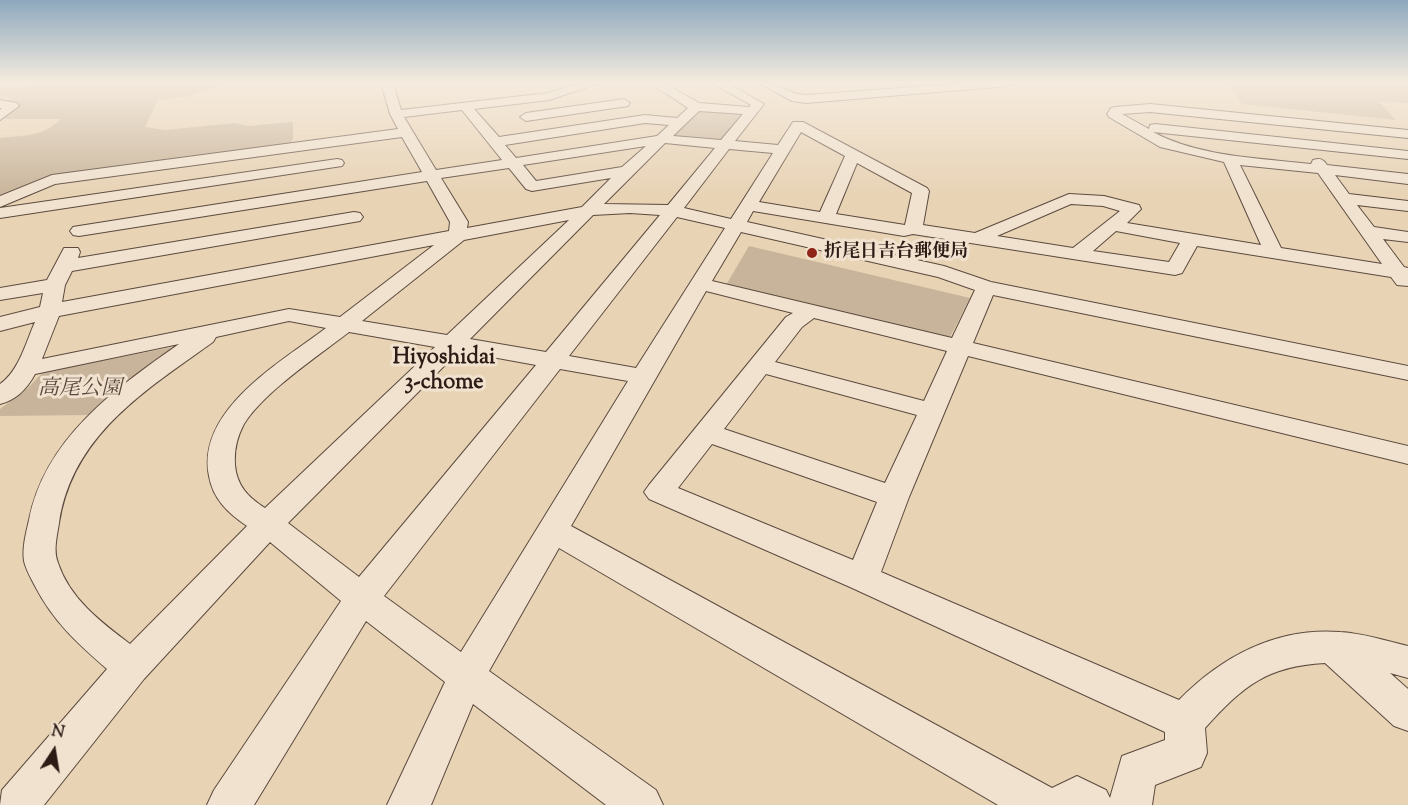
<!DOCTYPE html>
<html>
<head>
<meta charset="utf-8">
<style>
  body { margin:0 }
  #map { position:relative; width:1408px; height:805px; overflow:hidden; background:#e8d3b5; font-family:"Sorts Mill Goudy",serif }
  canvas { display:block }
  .north { position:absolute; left:24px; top:721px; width:60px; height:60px; -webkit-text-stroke:4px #f0e2cf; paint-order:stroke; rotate:12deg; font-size:16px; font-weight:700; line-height:24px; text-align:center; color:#2d1c16 }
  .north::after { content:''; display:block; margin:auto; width:21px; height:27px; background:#2d1c16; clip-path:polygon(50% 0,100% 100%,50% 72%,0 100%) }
</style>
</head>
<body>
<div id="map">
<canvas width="1408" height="805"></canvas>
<div class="north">N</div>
</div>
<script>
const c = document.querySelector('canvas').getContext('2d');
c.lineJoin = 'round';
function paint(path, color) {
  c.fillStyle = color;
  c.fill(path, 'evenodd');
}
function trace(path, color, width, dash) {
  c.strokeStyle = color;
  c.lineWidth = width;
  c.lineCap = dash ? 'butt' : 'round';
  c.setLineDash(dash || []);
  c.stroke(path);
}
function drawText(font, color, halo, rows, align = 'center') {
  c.font = font + ' "Sorts Mill Goudy","Noto Serif JP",serif';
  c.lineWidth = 6;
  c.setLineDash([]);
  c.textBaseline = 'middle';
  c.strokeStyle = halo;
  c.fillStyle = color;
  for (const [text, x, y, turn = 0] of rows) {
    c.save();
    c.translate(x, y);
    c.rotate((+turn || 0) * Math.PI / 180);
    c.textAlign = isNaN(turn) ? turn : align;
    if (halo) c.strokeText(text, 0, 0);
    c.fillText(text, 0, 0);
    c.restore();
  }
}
paint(new Path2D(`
  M 41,83 L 227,83 L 189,96 L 158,100 L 145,127 L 165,130 L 235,123 L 248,126 L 293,122 L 293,139 L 289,144 L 48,178 L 0,197 L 0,138 C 25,135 42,137 61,119 L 1,119 L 18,105 L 5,102 L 12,98 L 0,95 L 0,86 L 19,87 Z
  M 1219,83 L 1399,83 L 1408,85 L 1408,103 L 1378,101 L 1396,120 L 1242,104 L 1227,85 Z
  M 701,109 L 744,113 L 722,142 L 671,137 Z
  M 749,246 L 970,298 L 950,337 L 726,285 Z
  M 179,346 L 91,415 L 0,416 L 0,409 L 29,387 L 43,372 Z`), '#c8b49a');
const minor = new Path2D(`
  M 381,83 L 393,83 L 401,110 L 548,93 L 582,83 L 600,83 L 549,100 L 474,109 L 499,137 L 645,115 L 677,118 L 688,108 L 650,83 L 664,83 L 699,103 L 749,107 L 751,105 L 712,83 L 727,83 L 764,104 L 735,141 L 778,145 L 793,122 L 803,122 L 927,188 L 929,191 L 923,225 L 975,233 L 1069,194 L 1104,196 L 1139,205 L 1141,209 L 1127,223 L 1261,245 L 1224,162 L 1160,147 L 1109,117 L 1107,114 L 1111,108 L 1115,107 L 1150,104 L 1408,130 L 1408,138 L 1150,112 L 1122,114 L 1149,129 L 1150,125 L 1155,124 L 1408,151 L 1408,159 L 1153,132 C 1199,157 1260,158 1311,164 L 1313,160 C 1320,158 1323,159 1327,165 L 1408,174 L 1408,184 L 1335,175 L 1349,194 L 1408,201 L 1408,211 L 1357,205 L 1374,227 L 1408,232 L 1408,242 L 1383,239 L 1404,267 L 1408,268 L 1408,286 L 1397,285 L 1391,277 L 1197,246 L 1182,273 L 1175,275 L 913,234 L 904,236 L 753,211 L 747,222 L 944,266 L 991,282 L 1408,366 L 1408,380 L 993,295 L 973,343 L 1408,446 L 1408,464 L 968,356 L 909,497 L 881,572 L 1179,700 C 1222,656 1277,627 1340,632 C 1363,633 1386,641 1408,646 L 1408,678 L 1390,673 L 1408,689 L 1408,731 L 1394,726 L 1325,663 C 1267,666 1243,686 1205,728 L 1207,753 L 1201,767 L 1155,785 L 1152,805 L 998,805 L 559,548 L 489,671 L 656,790 L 663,805 L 606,805 L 473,704 L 431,805 L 387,805 L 445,682 L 366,621 L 254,805 L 207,805 L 214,790 L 341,601 L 270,542 L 144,679 L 44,805 L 0,805 L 2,790 L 107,669 C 77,643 53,621 35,586 C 31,578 26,570 24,561 C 22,548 26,533 29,520 C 45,438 115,389 179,344 L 35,374 C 27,389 16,400 0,404 L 0,384 C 19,371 26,342 35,322 L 0,331 L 0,317 L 40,307 L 43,293 L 0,300 L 0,288 L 47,280 L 64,248 L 78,248 L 80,252 L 78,258 L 354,212 L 360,213 L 363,217 L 360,221 L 354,222 L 72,271 L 65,285 L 62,302 L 449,231 L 450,222 L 427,181 L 79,236 L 73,235 L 70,231 L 73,227 L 79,226 L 422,172 L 402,137 L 55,184 L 0,207 L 0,196 L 52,175 L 398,129 L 390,114 ZM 462,110 L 502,160 L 436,170 L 404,117 ZM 699,111 L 743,114 L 721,140 L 673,136 ZM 645,123 L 669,125 L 657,136 L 516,158 L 505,145 ZM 801,132 L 845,156 L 820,212 L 759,202 ZM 665,143 L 715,148 L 668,205 L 604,204 ZM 646,146 L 622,167 L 536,181 L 523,165 ZM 729,149 L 773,153 L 731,219 L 684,208 ZM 857,163 L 912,193 L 905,225 L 836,214 ZM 1240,165 L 1318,173 L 1382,264 L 1281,248 ZM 509,168 L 526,189 L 532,191 L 611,178 L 582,207 L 467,228 L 468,222 L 441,178 ZM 1071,204 L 1103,206 L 1120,211 L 1073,248 L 997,236 ZM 630,213 L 660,215 L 546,352 L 470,339 L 593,215 ZM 677,217 L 725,228 L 636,368 L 569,356 ZM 569,220 L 447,335 L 362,321 L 464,240 ZM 1116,231 L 1180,243 L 1169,262 L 1093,251 ZM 741,232 L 938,277 L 975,290 L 952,338 L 712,281 ZM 434,245 L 340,317 L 289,309 L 42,359 L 59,316 ZM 706,291 L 793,313 L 786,317 L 649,485 L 644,492 L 649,499 L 850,587 L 1165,732 L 1165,740 L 1122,756 L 1110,798 L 1106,790 L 1077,776 L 1052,788 L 571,526 ZM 814,318 L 947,351 L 924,401 L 775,362 L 802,327 ZM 289,321 L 326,328 C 281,362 196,410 209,476 C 213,499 228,513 247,526 L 130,644 C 101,622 70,599 58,563 C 53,551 57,536 59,523 C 72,435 146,390 213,342 L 216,337 ZM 349,332 L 435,347 L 265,508 C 248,497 237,486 235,465 C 234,450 237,437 244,424 C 264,392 318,356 349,332 ZM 459,351 L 536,365 L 359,577 L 288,523 ZM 560,369 L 628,381 L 461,652 L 384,596 ZM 766,374 L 917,415 L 885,483 L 724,429 ZM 712,444 L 877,502 L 853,560 L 678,488 Z
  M 759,83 C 779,83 788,94 806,95 L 966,83 L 1015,83 L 1009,86 L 806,103 L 792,101 Z
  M 624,99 L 630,103 L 628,106 L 526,121 L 520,117 L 526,113 Z
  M 0,100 L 17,103 L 19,106 L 0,120 L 0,110 L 2,108 L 0,108 Z
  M 337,159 L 342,160 L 344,163 L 342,166 L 0,218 L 0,208 Z`);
trace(minor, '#5c4a3e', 2);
paint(minor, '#f0e2cf');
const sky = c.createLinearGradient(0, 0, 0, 196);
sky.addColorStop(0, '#8ea8be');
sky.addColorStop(0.42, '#f5ebde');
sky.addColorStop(1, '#f5ebde00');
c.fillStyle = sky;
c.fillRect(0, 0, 1408, 196);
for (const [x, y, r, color] of [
  [812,253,6,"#8f2418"]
]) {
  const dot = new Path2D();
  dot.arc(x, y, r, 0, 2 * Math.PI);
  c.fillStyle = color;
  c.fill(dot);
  trace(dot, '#f0e2cf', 2);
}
drawText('bold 18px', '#2d1c16', '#f0e2cf', [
  ["折尾日吉台郵便局",824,253]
], 'left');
drawText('italic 21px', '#5c4a3e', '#f0e2cf', [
  ["高尾公園",80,390]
]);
drawText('bold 22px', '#2d1c16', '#f0e2cf', [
  ["Hiyoshidai",444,359],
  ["3-chome",444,384]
]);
</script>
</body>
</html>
